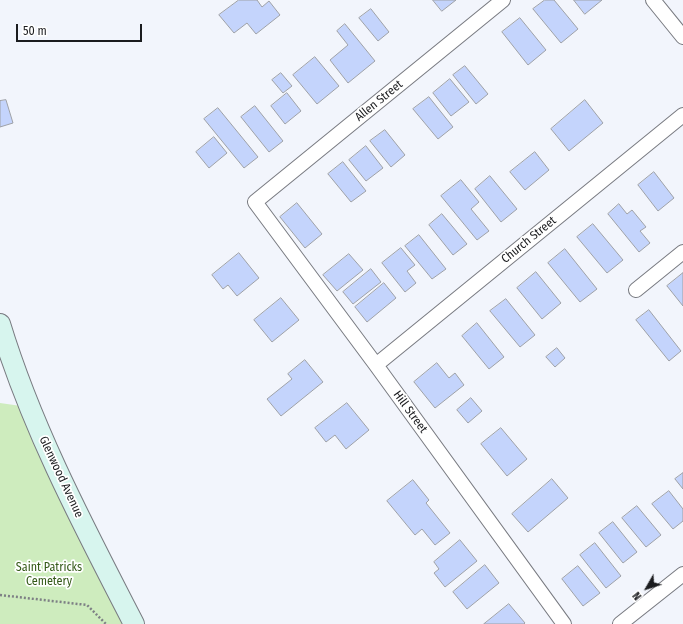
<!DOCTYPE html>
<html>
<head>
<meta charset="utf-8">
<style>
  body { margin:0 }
  #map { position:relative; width:683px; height:624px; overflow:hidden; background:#f2f5fc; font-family:"Fira Sans Condensed",sans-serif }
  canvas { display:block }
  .north { position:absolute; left:627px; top:568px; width:40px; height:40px; -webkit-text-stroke:3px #fff; paint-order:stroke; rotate:231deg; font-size:11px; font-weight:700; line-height:16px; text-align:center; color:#1b1c1f }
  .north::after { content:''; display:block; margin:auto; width:14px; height:18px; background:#1b1c1f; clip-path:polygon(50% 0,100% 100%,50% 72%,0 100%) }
  .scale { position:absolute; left:16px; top:24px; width:126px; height:18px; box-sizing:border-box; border:2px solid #1b1c1f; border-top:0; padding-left:5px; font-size:12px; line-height:14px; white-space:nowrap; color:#1b1c1f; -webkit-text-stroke:3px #fff; paint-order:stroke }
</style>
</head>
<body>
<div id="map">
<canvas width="683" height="624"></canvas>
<div class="north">N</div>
<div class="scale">50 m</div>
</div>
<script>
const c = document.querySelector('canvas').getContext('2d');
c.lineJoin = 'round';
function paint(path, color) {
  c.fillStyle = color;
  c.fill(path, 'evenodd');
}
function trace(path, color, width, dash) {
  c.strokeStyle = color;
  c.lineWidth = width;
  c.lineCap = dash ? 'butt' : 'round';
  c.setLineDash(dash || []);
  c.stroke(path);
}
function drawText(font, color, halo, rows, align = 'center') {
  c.font = font + ' "Fira Sans Condensed",sans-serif';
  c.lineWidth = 3.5;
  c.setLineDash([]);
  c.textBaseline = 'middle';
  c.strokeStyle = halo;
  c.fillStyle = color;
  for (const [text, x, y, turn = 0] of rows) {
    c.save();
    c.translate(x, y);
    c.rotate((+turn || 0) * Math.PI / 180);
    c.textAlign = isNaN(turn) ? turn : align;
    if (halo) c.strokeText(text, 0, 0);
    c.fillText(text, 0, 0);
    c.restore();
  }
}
paint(new Path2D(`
  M 0,403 L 21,406 L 126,624 L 0,624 Z`), '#ceecbe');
const building = new Path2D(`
  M 239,0 L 257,0 L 262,7 L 269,1 L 280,15 L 256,34 L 247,23 L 234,33 L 219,15 Z
  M 433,0 L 456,0 L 442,11 Z
  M 545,0 L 554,0 L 578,29 L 561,43 L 533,9 Z
  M 574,0 L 602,0 L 585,14 Z
  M 371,9 L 389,32 L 378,41 L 359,18 Z
  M 520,18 L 546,50 L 528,65 L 502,32 Z
  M 345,24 L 375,61 L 348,83 L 330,60 L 348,45 L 337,31 Z
  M 315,57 L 339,86 L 317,104 L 293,75 Z
  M 465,66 L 488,94 L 476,104 L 453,75 Z
  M 281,73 L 292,86 L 283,93 L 272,80 Z
  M 450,79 L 469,102 L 451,116 L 433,93 Z
  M 287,93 L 301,111 L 285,124 L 271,106 Z
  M 429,97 L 453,127 L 438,139 L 413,109 Z
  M 6,100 L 13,123 L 0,127 L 0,101 Z
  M 585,100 L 603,123 L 569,151 L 551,129 Z
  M 255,106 L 283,141 L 269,152 L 241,117 Z
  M 218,108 L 258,157 L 244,168 L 204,119 Z
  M 385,130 L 405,155 L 391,167 L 370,141 Z
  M 214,137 L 227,153 L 209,168 L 196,152 Z
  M 366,146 L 383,168 L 366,181 L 349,160 Z
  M 535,152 L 549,170 L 525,190 L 510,172 Z
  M 343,162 L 366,191 L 351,202 L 328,174 Z
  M 654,172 L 674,198 L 658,211 L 638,185 Z
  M 490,176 L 517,209 L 501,222 L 475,189 Z
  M 461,180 L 479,202 L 471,209 L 489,231 L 477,240 L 441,196 Z
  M 297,203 L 322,234 L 305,248 L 280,217 Z
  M 619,204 L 627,214 L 632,210 L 646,227 L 640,231 L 650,243 L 639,252 L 608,214 Z
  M 442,214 L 467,244 L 453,255 L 429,225 Z
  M 593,224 L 623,260 L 607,273 L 577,237 Z
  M 419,235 L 446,269 L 432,279 L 405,246 Z
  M 401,248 L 415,265 L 407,271 L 416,283 L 405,292 L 382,263 Z
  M 565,249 L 597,289 L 580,302 L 548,263 Z
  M 239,253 L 259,278 L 237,296 L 228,285 L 223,289 L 212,275 Z
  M 349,254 L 363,270 L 337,291 L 323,275 Z
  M 371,269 L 381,282 L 353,304 L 343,292 Z
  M 536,272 L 561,303 L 542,319 L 517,288 Z
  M 683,273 L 683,306 L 667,286 Z
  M 384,283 L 396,298 L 367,322 L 355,307 Z
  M 281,298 L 299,320 L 272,342 L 254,320 Z
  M 506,299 L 535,335 L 520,347 L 490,311 Z
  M 649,310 L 681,351 L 669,361 L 636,320 Z
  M 477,323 L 504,357 L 489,369 L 462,336 Z
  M 557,348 L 565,358 L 555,367 L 546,357 Z
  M 305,360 L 323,382 L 281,416 L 267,399 L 292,379 L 288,374 Z
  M 437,363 L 449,378 L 455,373 L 464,385 L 435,408 L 414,382 Z
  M 471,398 L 482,411 L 468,423 L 457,410 Z
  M 347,403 L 369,430 L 346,449 L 335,435 L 326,442 L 315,428 Z
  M 501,428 L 527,459 L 507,476 L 481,444 Z
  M 683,473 L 683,489 L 675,479 Z
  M 552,479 L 568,498 L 528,532 L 512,514 Z
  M 413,480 L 429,500 L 426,503 L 450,533 L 435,545 L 422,529 L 415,535 L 387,501 Z
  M 669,491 L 683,509 L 683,521 L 673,529 L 652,504 Z
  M 637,506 L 661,535 L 646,547 L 622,518 Z
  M 613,522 L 637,552 L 623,563 L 599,533 Z
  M 460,540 L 477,561 L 445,587 L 434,573 L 439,569 L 434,562 Z
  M 595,543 L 621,576 L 606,588 L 580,555 Z
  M 485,565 L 499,583 L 467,609 L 453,592 Z
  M 578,566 L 600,593 L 583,606 L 562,579 Z
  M 509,604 L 525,623 L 524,624 L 484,624 Z`);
paint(building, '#c4d4fc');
trace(building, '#9ea1a7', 1);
const street = new Path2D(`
  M 503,0 L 255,202 L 376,365 L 564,624
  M 653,0 L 683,37
  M 636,290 L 683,252
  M 376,365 L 683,115
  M 620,624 L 683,574`);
const secondary = new Path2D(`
  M 0,324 C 32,429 84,527 134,624`);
trace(street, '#787a80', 16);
trace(secondary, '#787a80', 22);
trace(new Path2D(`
  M 0,595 L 87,605 L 106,624`), '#7e8085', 2.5, [2, 2]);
trace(street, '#fff', 14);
trace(secondary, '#d7f5ee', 20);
drawText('12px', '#1b1c1f', '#fff', [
  ["Allen Street",379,101,-39],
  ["Church Street",529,240,-39],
  ["Hill Street",410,412,54],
  ["Glenwood Avenue",61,477,65]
]);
drawText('12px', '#355a19', '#fff', [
  ["Saint Patricks",49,568],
  ["Cemetery",49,582]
]);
</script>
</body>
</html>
